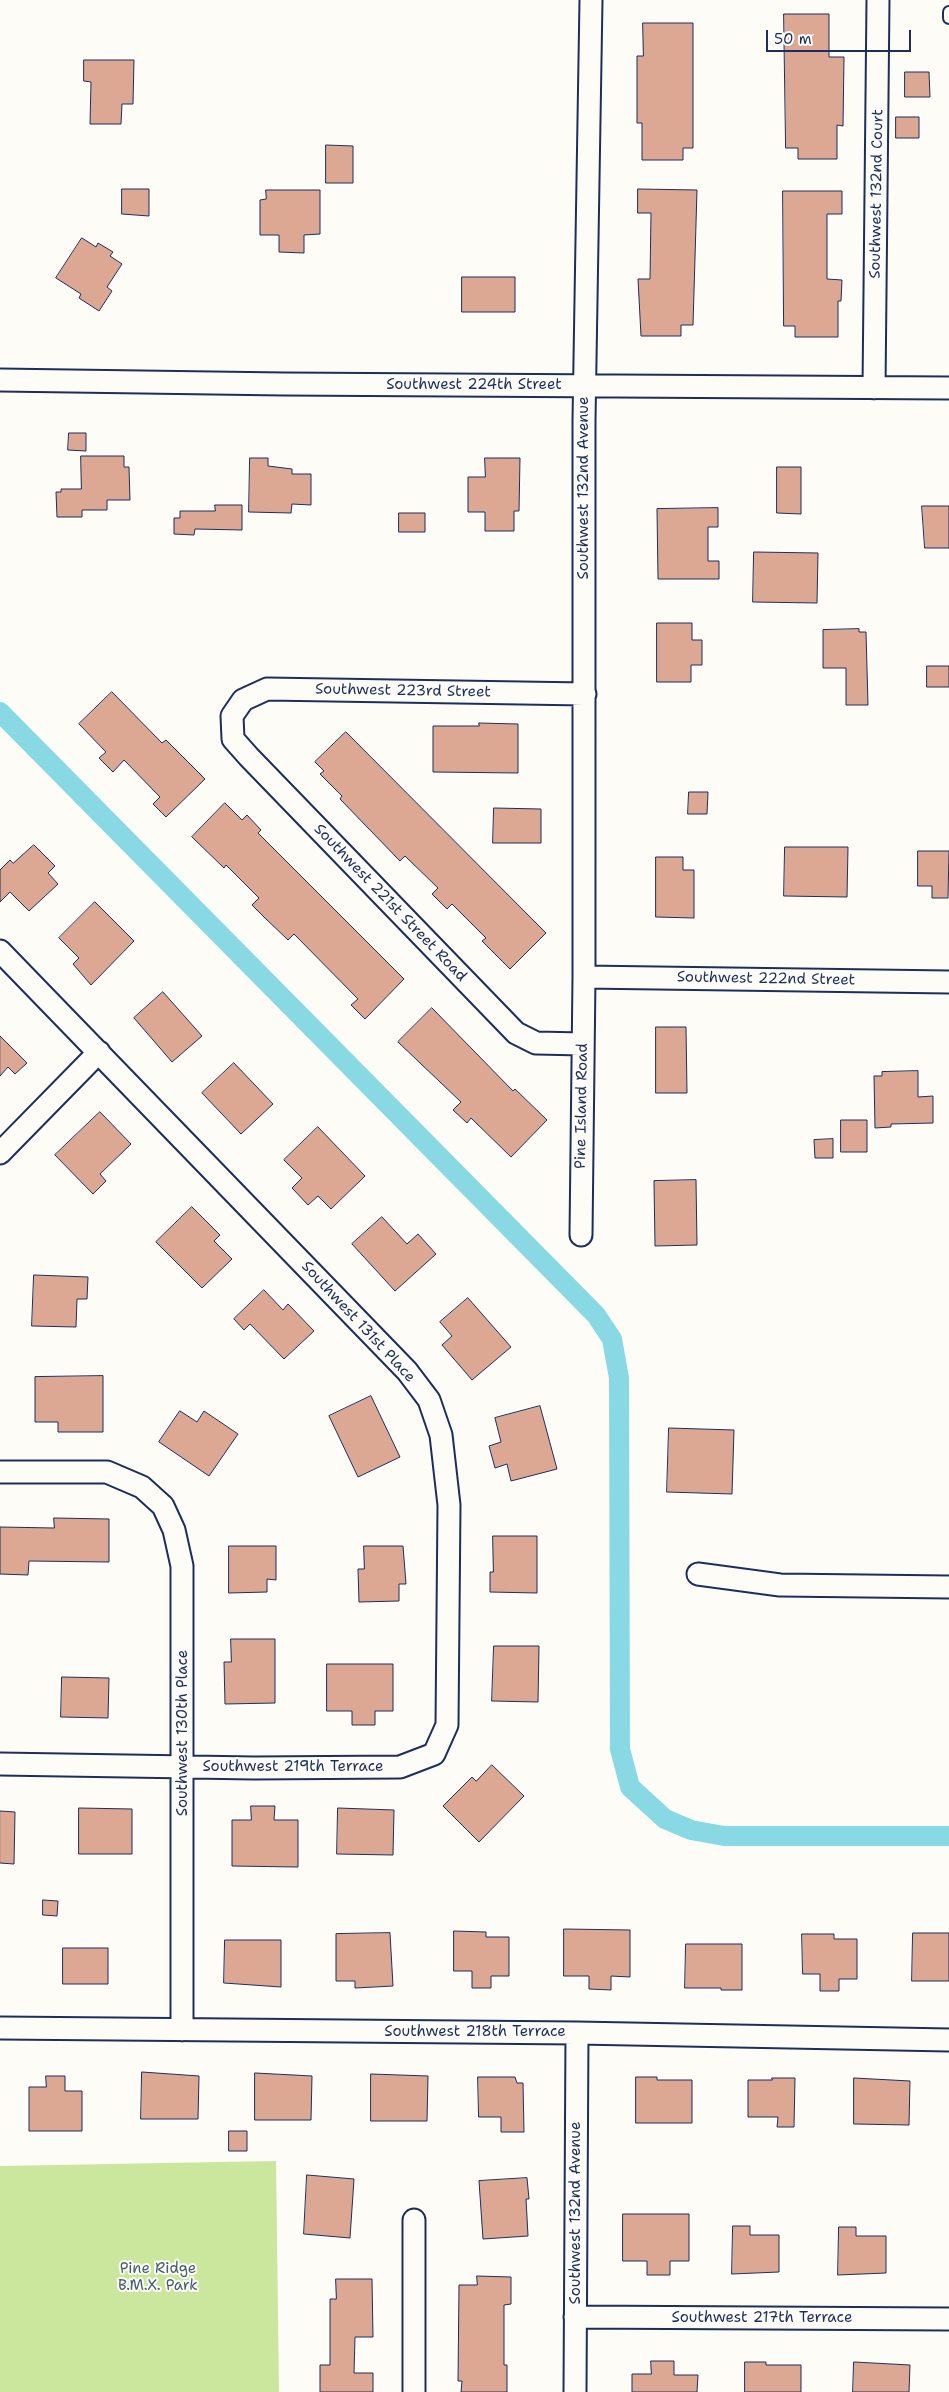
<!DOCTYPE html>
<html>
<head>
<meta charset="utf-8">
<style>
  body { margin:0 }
  #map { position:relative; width:949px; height:2392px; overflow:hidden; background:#fdfcf7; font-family:"Shantell Sans",sans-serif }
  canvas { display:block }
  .scale { position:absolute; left:766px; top:30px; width:145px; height:22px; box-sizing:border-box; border:2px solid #1b2f5e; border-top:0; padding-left:6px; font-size:15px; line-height:18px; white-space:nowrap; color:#1b2f5e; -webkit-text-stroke:4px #fdfcf7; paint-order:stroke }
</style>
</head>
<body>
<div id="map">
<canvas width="949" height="2392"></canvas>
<div class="scale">50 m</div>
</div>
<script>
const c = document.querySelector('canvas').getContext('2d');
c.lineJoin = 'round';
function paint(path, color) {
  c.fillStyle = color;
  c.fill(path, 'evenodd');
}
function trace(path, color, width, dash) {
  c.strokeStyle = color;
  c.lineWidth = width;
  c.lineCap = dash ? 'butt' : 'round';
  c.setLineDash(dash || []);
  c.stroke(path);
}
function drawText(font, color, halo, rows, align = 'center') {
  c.font = font + ' "Shantell Sans",sans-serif';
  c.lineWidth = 4;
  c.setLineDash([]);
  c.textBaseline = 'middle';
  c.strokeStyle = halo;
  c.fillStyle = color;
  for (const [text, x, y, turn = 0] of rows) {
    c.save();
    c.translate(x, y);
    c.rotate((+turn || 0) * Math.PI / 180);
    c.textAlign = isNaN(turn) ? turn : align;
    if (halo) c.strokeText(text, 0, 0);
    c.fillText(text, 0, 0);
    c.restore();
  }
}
paint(new Path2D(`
  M 276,2161 L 279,2392 L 0,2392 L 0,2166 Z`), '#cbe79e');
trace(new Path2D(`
  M 0,712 L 596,1315 L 612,1339 L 619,1378 L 620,1749 L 630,1787 L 665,1819 L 691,1830 L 724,1836 L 949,1836`), '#89d9e4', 20);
const building = new Path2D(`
  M 784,14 L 829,14 L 829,57 L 844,57 L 843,126 L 837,125 L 837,159 L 798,159 L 798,148 L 786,148 Z
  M 643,23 L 693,23 L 693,148 L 683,148 L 683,160 L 642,160 L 642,123 L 637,123 L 637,56 L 643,56 Z
  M 84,60 L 134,60 L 133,104 L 122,104 L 121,124 L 90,124 L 91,82 L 84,81 Z
  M 905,72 L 929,72 L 930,97 L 905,97 Z
  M 896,117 L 919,117 L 919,138 L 896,138 Z
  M 326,145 L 353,146 L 353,183 L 326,183 Z
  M 122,189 L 149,189 L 149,216 L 122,214 Z
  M 638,189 L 697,190 L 693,325 L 681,325 L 681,336 L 641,336 L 638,279 L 650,279 L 651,213 L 638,213 Z
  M 266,190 L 320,190 L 320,234 L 304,235 L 304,253 L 279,252 L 279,235 L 260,235 L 260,200 L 266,199 Z
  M 783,191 L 842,191 L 842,214 L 827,214 L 827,279 L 842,280 L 841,301 L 838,301 L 838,337 L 795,337 L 795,326 L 784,326 Z
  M 82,238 L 96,247 L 98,243 L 113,252 L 110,256 L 122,264 L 107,287 L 112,291 L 99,311 L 79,298 L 81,294 L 56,278 Z
  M 462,277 L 515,277 L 515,312 L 462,312 Z
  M 69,433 L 86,433 L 86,451 L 68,450 Z
  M 81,456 L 124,456 L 124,467 L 129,467 L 130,500 L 107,500 L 107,510 L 82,510 L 82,517 L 57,517 L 56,492 L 61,492 L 61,489 L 81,489 Z
  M 250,458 L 268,458 L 268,466 L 292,469 L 292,474 L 311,474 L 311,505 L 292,504 L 291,513 L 249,512 Z
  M 485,458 L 520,458 L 519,511 L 514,511 L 514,531 L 485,531 L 485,512 L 468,512 L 468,477 L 485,477 Z
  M 777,467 L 801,467 L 801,514 L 777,513 Z
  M 215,505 L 242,505 L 242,530 L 195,529 L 194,535 L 174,534 L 174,518 L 180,518 L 180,511 L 215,511 Z
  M 922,506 L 949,506 L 949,548 L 925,548 Z
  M 718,508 L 718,527 L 708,527 L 708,561 L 719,561 L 719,579 L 658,579 L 657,509 Z
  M 399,513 L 425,513 L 425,532 L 399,532 Z
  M 754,552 L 818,553 L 817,603 L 753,602 Z
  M 657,623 L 692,623 L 692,640 L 702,640 L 702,665 L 691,665 L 691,682 L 657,682 Z
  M 859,629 L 859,632 L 866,632 L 868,705 L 846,705 L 846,668 L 823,668 L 823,630 Z
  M 927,666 L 949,666 L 949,687 L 927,687 Z
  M 112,692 L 162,743 L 166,740 L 205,779 L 166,817 L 153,804 L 160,797 L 124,760 L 113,772 L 99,758 L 106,752 L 79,724 Z
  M 479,723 L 518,724 L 518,773 L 433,772 L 433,726 L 479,726 Z
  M 346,732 L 546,933 L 510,969 L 482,941 L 486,938 L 452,904 L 447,909 L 432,894 L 438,888 L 405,856 L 400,861 L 340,799 L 342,796 L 320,774 L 324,771 L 315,762 Z
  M 689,792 L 708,792 L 707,814 L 688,814 Z
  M 225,803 L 242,820 L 247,815 L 261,830 L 258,833 L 404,979 L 365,1019 L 351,1005 L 358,999 L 294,934 L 288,940 L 265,918 L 252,905 L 259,898 L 226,865 L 224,868 L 192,837 Z
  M 494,808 L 541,809 L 541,843 L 493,843 Z
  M 34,845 L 55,866 L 48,873 L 58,884 L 29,911 L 10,892 L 0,902 L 0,870 L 10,860 L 13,863 Z
  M 785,847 L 848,847 L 847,897 L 784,896 Z
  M 918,851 L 949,851 L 948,898 L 932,898 L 932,886 L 918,886 Z
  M 656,857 L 683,857 L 683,870 L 694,870 L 694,918 L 656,917 Z
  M 95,902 L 134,941 L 91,985 L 73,964 L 79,958 L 59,938 Z
  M 163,992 L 202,1036 L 172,1062 L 134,1018 Z
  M 432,1008 L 513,1091 L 515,1089 L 547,1120 L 511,1157 L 471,1118 L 467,1123 L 453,1110 L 461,1102 L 398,1042 Z
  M 656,1027 L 686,1027 L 687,1093 L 656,1093 Z
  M 0,1036 L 27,1063 L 15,1074 L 8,1067 L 0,1076 Z
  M 234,1063 L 273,1104 L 241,1134 L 202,1093 Z
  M 918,1071 L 918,1097 L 933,1096 L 933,1123 L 891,1124 L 891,1127 L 875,1128 L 874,1076 L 882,1076 L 882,1072 Z
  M 100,1112 L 131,1144 L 100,1174 L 106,1181 L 93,1194 L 55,1155 Z
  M 841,1120 L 867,1120 L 867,1152 L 841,1152 Z
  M 318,1127 L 365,1176 L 331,1209 L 318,1196 L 308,1205 L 292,1188 L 302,1178 L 284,1160 Z
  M 833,1139 L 833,1158 L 815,1158 L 814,1140 Z
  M 696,1180 L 697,1245 L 655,1246 L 654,1181 Z
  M 192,1207 L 220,1235 L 214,1241 L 232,1259 L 202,1288 L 156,1242 Z
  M 382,1217 L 407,1244 L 418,1234 L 436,1254 L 395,1291 L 352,1244 Z
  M 34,1275 L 88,1277 L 87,1299 L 77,1299 L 76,1327 L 32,1326 Z
  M 264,1290 L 283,1310 L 288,1304 L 314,1331 L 284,1359 L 250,1324 L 244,1330 L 234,1319 Z
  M 468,1298 L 511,1347 L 472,1380 L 442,1345 L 452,1336 L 440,1322 Z
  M 103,1376 L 103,1432 L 58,1432 L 58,1422 L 35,1422 L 35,1377 Z
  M 371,1396 L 400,1457 L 358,1477 L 329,1416 Z
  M 540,1406 L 557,1469 L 511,1481 L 507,1464 L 495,1468 L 489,1446 L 501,1442 L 495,1418 Z
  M 180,1411 L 197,1422 L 204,1411 L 238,1434 L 209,1476 L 159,1442 Z
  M 669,1428 L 734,1430 L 732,1494 L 667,1492 Z
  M 54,1518 L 109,1519 L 109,1562 L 29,1561 L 28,1575 L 0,1574 L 0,1527 L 54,1528 Z
  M 493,1536 L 537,1536 L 537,1593 L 490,1592 L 490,1572 L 493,1572 Z
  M 229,1546 L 276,1546 L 276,1580 L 267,1579 L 267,1592 L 229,1593 Z
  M 364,1546 L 403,1546 L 406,1584 L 399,1584 L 399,1601 L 359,1602 L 358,1569 L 364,1569 Z
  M 231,1639 L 275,1639 L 275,1703 L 225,1704 L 224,1662 L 231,1662 Z
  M 494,1646 L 539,1646 L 538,1702 L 492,1701 Z
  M 327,1664 L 393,1664 L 393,1711 L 375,1711 L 375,1725 L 352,1725 L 352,1711 L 327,1711 Z
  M 62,1677 L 109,1678 L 108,1718 L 61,1717 Z
  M 492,1765 L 524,1796 L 479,1842 L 443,1806 L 472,1777 L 476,1781 Z
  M 251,1806 L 275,1806 L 274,1820 L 298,1820 L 298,1867 L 232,1866 L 232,1820 L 251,1820 Z
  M 79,1808 L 132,1809 L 132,1854 L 79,1854 Z
  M 338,1808 L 394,1810 L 393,1855 L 337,1854 Z
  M 0,1811 L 15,1812 L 14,1864 L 0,1863 Z
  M 43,1900 L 58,1901 L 57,1916 L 43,1915 Z
  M 564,1929 L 630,1930 L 630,1977 L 611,1976 L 611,1990 L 589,1989 L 589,1976 L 564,1976 Z
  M 454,1931 L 486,1932 L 486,1937 L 509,1937 L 509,1976 L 491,1976 L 491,1988 L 472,1988 L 472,1971 L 454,1971 Z
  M 390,1933 L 393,1986 L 355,1988 L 355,1981 L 336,1981 L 336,1934 Z
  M 913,1933 L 949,1933 L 949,1981 L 912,1981 Z
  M 802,1934 L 834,1934 L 834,1939 L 857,1939 L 857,1979 L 839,1979 L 839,1991 L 820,1991 L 820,1974 L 803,1974 Z
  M 225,1940 L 281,1940 L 281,1987 L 224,1983 Z
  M 686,1944 L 742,1944 L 742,1990 L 721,1990 L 721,1988 L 685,1988 Z
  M 63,1948 L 108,1948 L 108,1984 L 63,1984 Z
  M 142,2072 L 199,2076 L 198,2119 L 141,2119 Z
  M 255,2073 L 312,2076 L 311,2120 L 255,2120 Z
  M 371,2074 L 428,2076 L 427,2121 L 371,2121 Z
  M 46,2076 L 65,2076 L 65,2091 L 82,2091 L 82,2131 L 29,2131 L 29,2087 L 46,2087 Z
  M 478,2077 L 515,2077 L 517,2083 L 523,2083 L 524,2132 L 501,2132 L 501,2117 L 479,2117 Z
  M 636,2077 L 657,2077 L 657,2080 L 692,2080 L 692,2123 L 636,2123 Z
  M 772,2078 L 795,2078 L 794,2127 L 777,2127 L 778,2117 L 748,2117 L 748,2080 L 772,2080 Z
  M 854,2078 L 910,2081 L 909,2125 L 854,2124 Z
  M 229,2131 L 247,2131 L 247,2151 L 229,2151 Z
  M 307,2175 L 354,2179 L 350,2238 L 304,2234 Z
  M 527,2178 L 529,2199 L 526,2199 L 528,2236 L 483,2239 L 479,2181 Z
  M 623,2214 L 689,2214 L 689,2261 L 670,2261 L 670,2275 L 647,2275 L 647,2261 L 623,2261 Z
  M 733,2226 L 750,2226 L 750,2235 L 779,2235 L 779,2272 L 732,2274 Z
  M 839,2227 L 856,2227 L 856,2236 L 886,2236 L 886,2273 L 838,2275 Z
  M 477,2276 L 511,2277 L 511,2304 L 504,2305 L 504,2365 L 507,2365 L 507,2392 L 461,2392 L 462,2381 L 458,2381 L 459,2285 L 477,2285 Z
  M 336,2279 L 372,2279 L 373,2337 L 355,2337 L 354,2373 L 373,2373 L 373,2392 L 320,2392 L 320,2365 L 330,2365 L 330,2299 L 336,2299 Z
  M 651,2361 L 674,2361 L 674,2375 L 698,2375 L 697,2392 L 632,2392 L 632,2374 L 651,2374 Z
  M 745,2362 L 766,2362 L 766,2365 L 801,2365 L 801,2392 L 745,2392 Z
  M 854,2362 L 910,2365 L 909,2392 L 853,2392 Z`);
paint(building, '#dda893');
trace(building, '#1b2f5e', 1);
const service = new Path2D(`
  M 949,12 L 949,18`);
const minor = new Path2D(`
  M 0,380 L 284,384 L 949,388
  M 874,388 L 878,0
  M 0,951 L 407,1371 L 429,1400 L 441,1435 L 449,1505 L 447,1725 L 434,1754 L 400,1767 L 254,1768 L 0,1764
  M 584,977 L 949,982
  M 583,1044 L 536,1043 L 516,1033 L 249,757 L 233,739 L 232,716 L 243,700 L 267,689 L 585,694
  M 0,1153 L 99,1052
  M 581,1235 L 584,977 L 584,420 L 591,0
  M 0,1472 L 107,1472 L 142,1487 L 163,1506 L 174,1530 L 182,1566 L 182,2030
  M 698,1574 L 780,1585 L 949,1587
  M 0,2028 L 577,2033 L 949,2040
  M 414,2220 L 414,2392
  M 575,2317 L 949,2319
  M 575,2392 L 577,2033`);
trace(service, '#1b2f5e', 14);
trace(minor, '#1b2f5e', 25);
trace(service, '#fdfcf7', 10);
trace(minor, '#fdfcf7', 21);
drawText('15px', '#1b2f5e', '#fdfcf7', [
  ["Southwest 132nd Court",877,194,-89],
  ["Southwest 224th Street",474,385],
  ["Southwest 132nd Avenue",584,488,-90],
  ["Southwest 223rd Street",403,691,1],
  ["Southwest 221st Street Road",390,903,46],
  ["Southwest 222nd Street",766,979,1],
  ["Pine Island Road",582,1106,-89],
  ["Southwest 131st Place",358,1322,47],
  ["Southwest 130th Place",183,1733,-90],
  ["Southwest 219th Terrace",293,1767],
  ["Southwest 218th Terrace",475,2032],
  ["Southwest 132nd Avenue",576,2213,-90],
  ["Southwest 217th Terrace",762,2318]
]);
drawText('15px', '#475d6e', '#fdfcf7', [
  ["Pine Ridge",158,2269],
  ["B.M.X. Park",158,2286]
]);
</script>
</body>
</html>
